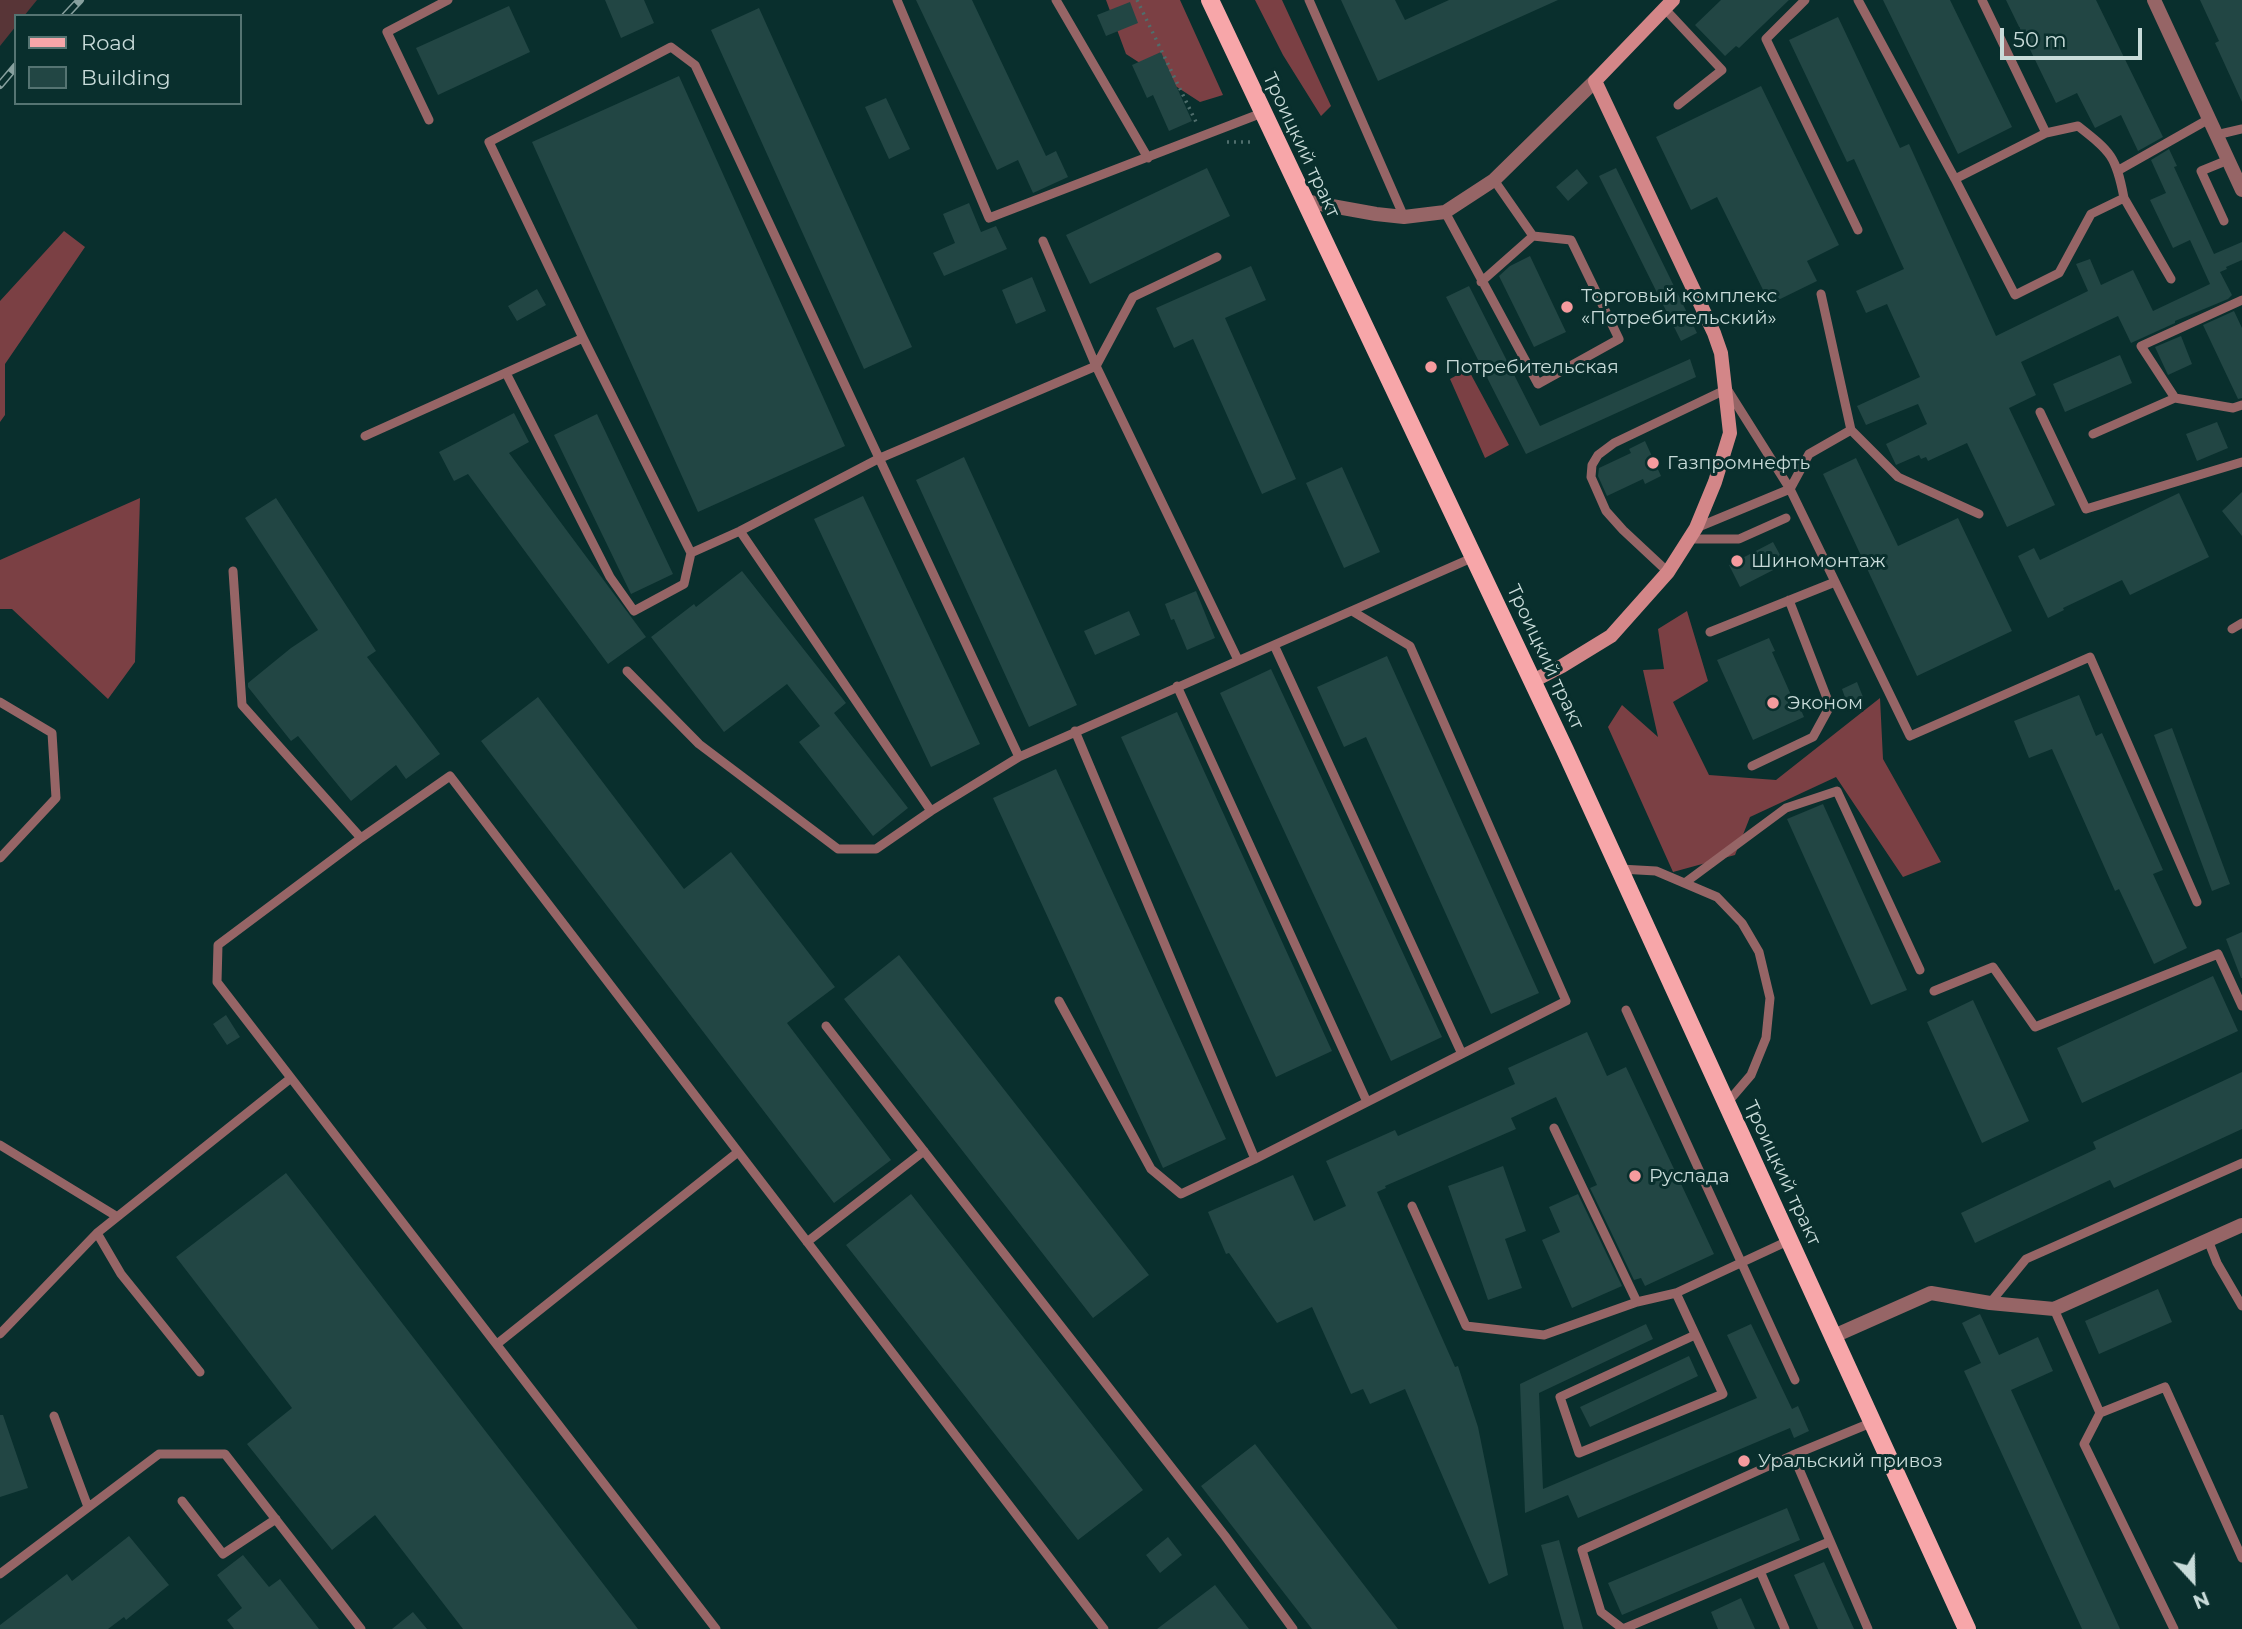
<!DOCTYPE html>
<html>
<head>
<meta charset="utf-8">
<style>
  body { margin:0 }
  #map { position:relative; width:2242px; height:1629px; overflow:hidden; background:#092f2d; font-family:Montserrat,sans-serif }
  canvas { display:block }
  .legend { position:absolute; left:14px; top:14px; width:228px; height:91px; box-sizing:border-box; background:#092f2d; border:2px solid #557472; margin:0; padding:9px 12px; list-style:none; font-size:21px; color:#c8dbd9 }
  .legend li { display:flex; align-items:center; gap:14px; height:35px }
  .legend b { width:35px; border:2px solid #557472 }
  .north { position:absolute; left:2158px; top:1545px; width:70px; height:70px; -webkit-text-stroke:5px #092f2d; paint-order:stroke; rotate:158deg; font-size:19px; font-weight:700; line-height:28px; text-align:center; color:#c8dbd9 }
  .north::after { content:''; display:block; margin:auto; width:24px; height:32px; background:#c8dbd9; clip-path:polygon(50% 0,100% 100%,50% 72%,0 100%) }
  .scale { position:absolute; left:2000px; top:28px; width:142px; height:32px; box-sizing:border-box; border:4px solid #c8dbd9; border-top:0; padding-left:9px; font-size:21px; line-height:24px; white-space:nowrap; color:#c8dbd9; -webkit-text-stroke:5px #092f2d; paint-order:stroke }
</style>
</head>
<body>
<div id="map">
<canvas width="2242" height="1629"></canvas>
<ul class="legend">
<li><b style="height:9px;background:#f7a6a9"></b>Road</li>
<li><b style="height:19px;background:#224644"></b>Building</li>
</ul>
<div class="north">N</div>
<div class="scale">50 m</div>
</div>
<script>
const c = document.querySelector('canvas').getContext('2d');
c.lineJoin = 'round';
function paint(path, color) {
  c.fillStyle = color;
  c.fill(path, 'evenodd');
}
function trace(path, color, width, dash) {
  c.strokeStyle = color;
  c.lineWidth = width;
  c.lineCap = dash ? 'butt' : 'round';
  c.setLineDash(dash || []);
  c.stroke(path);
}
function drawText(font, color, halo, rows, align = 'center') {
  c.font = font + ' Montserrat,sans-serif';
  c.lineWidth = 6;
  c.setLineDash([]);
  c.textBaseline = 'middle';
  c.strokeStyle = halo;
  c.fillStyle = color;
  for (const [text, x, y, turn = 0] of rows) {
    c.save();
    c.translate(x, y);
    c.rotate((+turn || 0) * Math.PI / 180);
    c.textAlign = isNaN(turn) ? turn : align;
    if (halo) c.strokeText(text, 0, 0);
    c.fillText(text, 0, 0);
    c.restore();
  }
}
paint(new Path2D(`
  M 0,0 L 37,0 L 24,16 L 16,16 L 16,26 L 0,46 Z`), '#583537');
paint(new Path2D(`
  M 1106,0 L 1180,0 L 1223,95 L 1200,102 L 1126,54 Z
  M 1255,0 L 1282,0 L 1331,106 L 1321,116 L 1283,55 Z
  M 64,231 L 85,247 L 5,364 L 5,415 L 0,422 L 0,301 Z
  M 1468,369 L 1509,445 L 1485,458 L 1450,379 Z
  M 140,498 L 135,662 L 108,699 L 12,609 L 0,609 L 0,560 Z
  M 1687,611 L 1708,681 L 1673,702 L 1709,775 L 1776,780 L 1880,698 L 1883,759 L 1941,862 L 1903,877 L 1836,777 L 1750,817 L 1735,855 L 1673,872 L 1608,727 L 1622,705 L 1658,737 L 1643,670 L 1664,669 L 1658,629 Z`), '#7b4044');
paint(new Path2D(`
  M 605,0 L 644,0 L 654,23 L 621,38 Z
  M 916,0 L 972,0 L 1046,156 L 1056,151 L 1068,177 L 1033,193 L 1018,160 L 997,170 Z
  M 1341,0 L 1395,0 L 1405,20 L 1449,0 L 1558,0 L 1378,81 Z
  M 1721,0 L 1789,0 L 1739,48 L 1736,46 L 1725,56 L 1695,25 Z
  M 1883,0 L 1950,0 L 2012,127 L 1958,154 Z
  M 2006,0 L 2096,0 L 2163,137 L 2138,151 L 2121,115 L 2095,128 L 2077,93 L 2056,103 Z
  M 2200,0 L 2242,0 L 2242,102 L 2215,43 L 2219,41 Z
  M 1130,2 L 1138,23 L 1106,36 L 1097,15 Z
  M 509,6 L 530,52 L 438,95 L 416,48 Z
  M 759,8 L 912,347 L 864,369 L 711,30 Z
  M 1838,17 L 1900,148 L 1909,144 L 1996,336 L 2088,291 L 2076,264 L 2090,259 L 2101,285 L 2133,270 L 2153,311 L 2210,284 L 2190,240 L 2173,248 L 2150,200 L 2166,193 L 2151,160 L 2169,149 L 2177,166 L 2174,167 L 2214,254 L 2242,242 L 2242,260 L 2226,267 L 2227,269 L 2220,272 L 2232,295 L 2228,299 L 2175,321 L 2175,323 L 2131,343 L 2118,316 L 2021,362 L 2036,395 L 2009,408 L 2055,505 L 2007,527 L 1967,443 L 1928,461 L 1926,457 L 1921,459 L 1919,455 L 1896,465 L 1886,444 L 1927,424 L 1918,404 L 1866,425 L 1857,406 L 1920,377 L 1887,304 L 1866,313 L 1856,291 L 1904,269 L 1854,159 L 1847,162 L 1789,40 Z
  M 1161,52 L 1192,121 L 1169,131 L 1153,95 L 1147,98 L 1132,65 Z
  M 679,76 L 845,446 L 698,512 L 532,142 Z
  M 1761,86 L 1839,245 L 1807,261 L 1817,281 L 1770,304 L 1717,197 L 1691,210 L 1656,137 Z
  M 886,98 L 910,149 L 889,159 L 865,107 Z
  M 1207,168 L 1230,216 L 1090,284 L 1066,235 Z
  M 1616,168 L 1697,333 L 1681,341 L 1599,176 Z
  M 1577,169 L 1588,183 L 1568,201 L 1556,187 Z
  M 969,203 L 981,232 L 996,226 L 1007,249 L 944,276 L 933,253 L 955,243 L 943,214 Z
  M 1530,256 L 1566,332 L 1534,347 L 1499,276 L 1510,266 Z
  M 1251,266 L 1266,300 L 1225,318 L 1296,479 L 1262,494 L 1193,339 L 1174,348 L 1156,308 Z
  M 1032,277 L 1046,311 L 1016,324 L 1002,290 Z
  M 1469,286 L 1540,426 L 1690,359 L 1696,377 L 1526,454 L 1446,297 Z
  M 537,289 L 546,305 L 517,321 L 508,306 Z
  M 2234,311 L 2242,328 L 2242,398 L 2238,399 L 2203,325 Z
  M 2181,336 L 2192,364 L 2168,375 L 2155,347 Z
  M 2120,355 L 2132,383 L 2065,412 L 2053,384 Z
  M 514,413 L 529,442 L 509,453 L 646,637 L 608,664 L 468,474 L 454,481 L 439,452 Z
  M 597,414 L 673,574 L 631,594 L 554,435 Z
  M 2217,422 L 2228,448 L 2197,461 L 2186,434 Z
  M 1645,441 L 1661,476 L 1645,484 L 1643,479 L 1607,496 L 1598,476 L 1599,468 L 1631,453 L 1629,449 Z
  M 964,457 L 1077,705 L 1029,727 L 916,480 Z
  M 1856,458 L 1898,546 L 1958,518 L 2012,631 L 1917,676 L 1823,474 Z
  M 1342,467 L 1380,552 L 1344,568 L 1306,483 Z
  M 2242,492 L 2242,536 L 2222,511 Z
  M 2179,493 L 2209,557 L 2130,595 L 2122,580 L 2063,608 L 2064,610 L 2048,618 L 2018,556 L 2034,548 L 2040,560 Z
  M 863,496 L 980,744 L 931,767 L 814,519 Z
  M 276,498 L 376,651 L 367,657 L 440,754 L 406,779 L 396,765 L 351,801 L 298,736 L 291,741 L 248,687 L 248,683 L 291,648 L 318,630 L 245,518 Z
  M 1773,542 L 1785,564 L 1740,587 L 1729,565 Z
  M 742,571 L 846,703 L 834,713 L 908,808 L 873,836 L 799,742 L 820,726 L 787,684 L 724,732 L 651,637 L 694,604 L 696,607 Z
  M 1196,591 L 1215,638 L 1187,650 L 1174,619 L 1171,620 L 1165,604 Z
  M 1129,611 L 1140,635 L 1095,655 L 1084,631 Z
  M 1769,638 L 1775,651 L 1772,652 L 1795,704 L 1798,703 L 1804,717 L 1753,740 L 1717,660 Z
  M 1387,656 L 1539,993 L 1491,1014 L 1366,737 L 1344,747 L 1317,687 Z
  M 1271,669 L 1442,1037 L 1391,1061 L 1220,693 Z
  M 1857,682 L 1863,697 L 1847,703 L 1842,689 Z
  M 2079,695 L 2096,736 L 2102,733 L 2163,870 L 2153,874 L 2187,948 L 2154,964 L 2119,889 L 2115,891 L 2052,749 L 2029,758 L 2014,721 Z
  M 538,697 L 684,889 L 731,852 L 835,987 L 787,1023 L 891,1160 L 834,1203 L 481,741 Z
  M 1177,712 L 1332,1051 L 1276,1077 L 1121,737 Z
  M 2172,728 L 2230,884 L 2212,891 L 2154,735 Z
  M 1056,769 L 1226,1139 L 1163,1168 L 993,798 Z
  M 1823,804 L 1907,990 L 1871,1005 L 1787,819 Z
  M 2242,932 L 2242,978 L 2241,978 L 2226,939 Z
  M 899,955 L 1149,1275 L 1093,1318 L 844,999 Z
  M 2213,976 L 2238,1031 L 2082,1103 L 2057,1048 Z
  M 1973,1000 L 2029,1121 L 1982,1143 L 1927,1022 Z
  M 226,1015 L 240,1037 L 227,1045 L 213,1024 Z
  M 1587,1032 L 1607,1076 L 1626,1067 L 1714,1254 L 1645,1286 L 1641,1278 L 1634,1280 L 1590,1188 L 1597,1185 L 1556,1097 L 1511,1118 L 1516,1129 L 1385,1186 L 1386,1188 L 1377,1192 L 1455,1367 L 1458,1366 L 1478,1427 L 1508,1575 L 1489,1584 L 1405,1389 L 1370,1404 L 1363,1389 L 1351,1394 L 1312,1307 L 1277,1323 L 1229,1253 L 1226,1254 L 1208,1212 L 1293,1175 L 1314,1221 L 1346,1206 L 1326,1161 L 1395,1130 L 1398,1136 L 1515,1084 L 1508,1068 Z
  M 2242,1072 L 2242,1129 L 2114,1188 L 2110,1180 L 1975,1243 L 1961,1213 L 2096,1149 L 2093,1142 Z
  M 1503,1166 L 1526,1231 L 1505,1239 L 1522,1288 L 1488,1300 L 1448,1186 Z
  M 286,1173 L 315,1210 L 638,1629 L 463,1629 L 375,1515 L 332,1550 L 247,1444 L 292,1408 L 176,1257 Z
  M 911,1194 L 1143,1490 L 1078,1540 L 846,1245 Z
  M 1578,1194 L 1622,1286 L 1572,1308 L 1542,1240 L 1560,1232 L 1549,1207 Z
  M 2158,1289 L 2172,1322 L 2099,1354 L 2085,1321 Z
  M 1980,1314 L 1999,1355 L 2038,1337 L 2053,1371 L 2011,1390 L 2120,1629 L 2082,1629 L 1964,1371 L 1981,1363 L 1962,1323 Z
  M 1646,1324 L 1653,1339 L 1539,1393 L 1543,1489 L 1757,1398 L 1727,1335 L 1751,1324 L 1792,1409 L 1798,1406 L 1809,1431 L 1794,1438 L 1790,1428 L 1578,1518 L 1568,1495 L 1525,1513 L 1520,1384 Z
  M 1689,1356 L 1698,1376 L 1590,1427 L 1580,1407 Z
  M 0,1415 L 3,1415 L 28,1488 L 0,1497 Z
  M 1255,1444 L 1398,1629 L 1312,1629 L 1201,1486 Z
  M 1787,1508 L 1800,1540 L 1622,1615 L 1608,1583 Z
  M 129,1536 L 169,1585 L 126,1620 L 124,1617 L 108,1629 L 0,1629 L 0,1625 L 67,1574 L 72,1581 Z
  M 1168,1537 L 1182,1555 L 1160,1573 L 1146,1555 Z
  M 1559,1540 L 1583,1629 L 1564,1629 L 1541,1545 Z
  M 243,1555 L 269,1587 L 280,1579 L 319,1629 L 234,1629 L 227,1620 L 242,1608 L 217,1575 Z
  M 1824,1562 L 1854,1629 L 1818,1629 L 1794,1575 Z
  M 1215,1585 L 1249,1629 L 1157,1629 Z
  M 1741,1598 L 1755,1629 L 1718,1629 L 1711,1612 Z
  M 413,1612 L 427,1629 L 392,1629 Z`), '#224644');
trace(new Path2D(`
  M 1137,0 L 1197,124
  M 1227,142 L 1250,142`), '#4f6e6c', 3.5, [2, 5]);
trace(new Path2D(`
  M 897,0 L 989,218 L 1262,113
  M 1056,0 L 1148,158
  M 1309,0 L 1404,217
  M 1805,0 L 1766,39 L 1858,230
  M 1858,0 L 1955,179 L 2046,133 L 1982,0
  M 1665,9 L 1722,70 L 1678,105
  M 429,120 L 387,32 L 448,0
  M 2216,135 L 2242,129
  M 2119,170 L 2209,119
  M 1955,179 L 2015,295 L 2059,273 L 2091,214 L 2124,198 C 2116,156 2111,152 2078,126 L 2046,133
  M 2124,198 L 2171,279
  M 1445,212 L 1538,384 L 1619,339 L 1571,240 L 1533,236 L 1494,180
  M 2224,221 L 2201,171 L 2228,160
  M 1043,241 L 1096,366 L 1238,660
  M 1481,282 L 1533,236
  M 1821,294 L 1851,430
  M 506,373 L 610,577 L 634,611 L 684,584 L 691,553
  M 2175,398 L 2233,408 L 2242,405
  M 2040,412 L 2086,509 L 2242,462
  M 2093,434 L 2175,398 L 2141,346 L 2242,300
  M 365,436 L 583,338
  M 1696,528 L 1790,489 L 1910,736 L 2090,657 L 2197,902
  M 740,531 L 931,811
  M 1689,539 L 1739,539 L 1786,518
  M 233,571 L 242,705 L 361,838
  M 1668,572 L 1623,530 L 1606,511 L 1591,477 L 1592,465 L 1598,455 L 1614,443 L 1727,389 L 1790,489 L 1809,454 L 1851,430 L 1898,477 L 1979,514
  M 2232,629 L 2242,623
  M 1710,632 L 1835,582
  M 1274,645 L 1462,1054
  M 627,671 L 699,744 L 838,849 L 876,849 L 931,811 L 1019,757 L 1474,557
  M 1177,686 L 1367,1102
  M 0,702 L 52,733 L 56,798 L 0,858
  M 1075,731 L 1255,1159
  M 1019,757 L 695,65 L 671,47 L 489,142 L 583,338 L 691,553 L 740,531 L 878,459 L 1096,366 L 1133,297 L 1217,257
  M 1752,766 L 1813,737 L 1830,706 L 1789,600
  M 1620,869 L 1656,871 L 1717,897 L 1742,923 L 1759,952 L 1770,998 L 1766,1038 L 1751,1075 L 1727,1103
  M 1686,882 L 1786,808 L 1837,791 L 1920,970
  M 1934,991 L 1993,967 L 2035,1027 L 2218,954 L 2242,1006
  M 1059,1001 L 1151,1169 L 1181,1194 L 1255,1159 L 1566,1001 L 1410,646 L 1352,611
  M 1626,1010 L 1795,1380
  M 826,1026 L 1225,1536 L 1293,1629
  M 1554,1128 L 1637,1302
  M 0,1145 L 116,1216
  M 1412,1206 L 1466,1326 L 1544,1335 L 1637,1302 L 1676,1293 L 1790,1240
  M 2208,1240 L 2217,1263 L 2242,1306
  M 807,1242 L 924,1151
  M 1676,1293 L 1723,1394 L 1579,1453 L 1560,1397 L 1695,1335
  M 1990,1303 L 2026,1259 L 2242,1163
  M 2054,1309 L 2100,1413 L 2165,1387 L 2242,1558
  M 0,1334 L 97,1233
  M 497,1344 L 738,1152
  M 200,1372 L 121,1274 L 97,1233 L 291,1078
  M 2100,1413 L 2084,1444 L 2174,1629
  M 54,1416 L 88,1507
  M 1793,1455 L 1868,1629
  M 182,1501 L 223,1554 L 276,1519
  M 1760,1571 L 1785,1629
  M 0,1574 L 159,1454 L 225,1454 L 361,1629
  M 716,1629 L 217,982 L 218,945 L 361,838 L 450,776 L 1104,1629
  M 1623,1629 L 1601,1612 L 1582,1550 L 1793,1455 L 1873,1422
  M 1623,1629 L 1829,1542`), '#966566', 9);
trace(new Path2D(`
  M 2154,0 L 2242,190
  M 1304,201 L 1376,214 L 1404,217 L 1445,212 L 1494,180 L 1595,81
  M 1834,1336 L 1931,1293 L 1990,1303 L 2054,1309 L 2242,1225`), '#966566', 14);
trace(new Path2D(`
  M 1533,681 L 1562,666 L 1611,636 L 1668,572 L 1696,528 L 1715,482 L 1730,433 L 1721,353 L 1714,333 L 1595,81 L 1673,0`), '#d38688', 14);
trace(new Path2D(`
  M 1210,0 L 1565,750 L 1967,1629`), '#f7a6a9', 18);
const rail = new Path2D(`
  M 65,16 L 80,0
  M 0,85 L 16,66`);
trace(rail, '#87a09e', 8);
trace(rail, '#092f2d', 5, [16]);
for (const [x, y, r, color] of [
  [1567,307,7,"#f59b9e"],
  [1431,367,7,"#f59b9e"],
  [1653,463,7,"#f59b9e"],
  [1737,561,7,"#f59b9e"],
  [1773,703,7,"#f59b9e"],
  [1635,1176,7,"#f59b9e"],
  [1744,1461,7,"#f59b9e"]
]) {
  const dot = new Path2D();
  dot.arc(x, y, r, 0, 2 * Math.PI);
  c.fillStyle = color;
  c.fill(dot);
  trace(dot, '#092f2d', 2.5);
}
drawText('19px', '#c8dbd9', '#092f2d', [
  ["Троицкий тракт",1301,145,65],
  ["Троицкий тракт",1545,657,65],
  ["Троицкий тракт",1782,1173,65]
]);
drawText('19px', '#c8dbd9', '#092f2d', [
  ["Торговый комплекс",1581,296],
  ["«Потребительский»",1581,318],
  ["Потребительская",1445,367],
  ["Газпромнефть",1667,463],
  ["Шиномонтаж",1751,561],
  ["Эконом",1787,703],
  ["Руслада",1649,1176],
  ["Уральский привоз",1758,1461]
], 'left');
</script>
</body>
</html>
